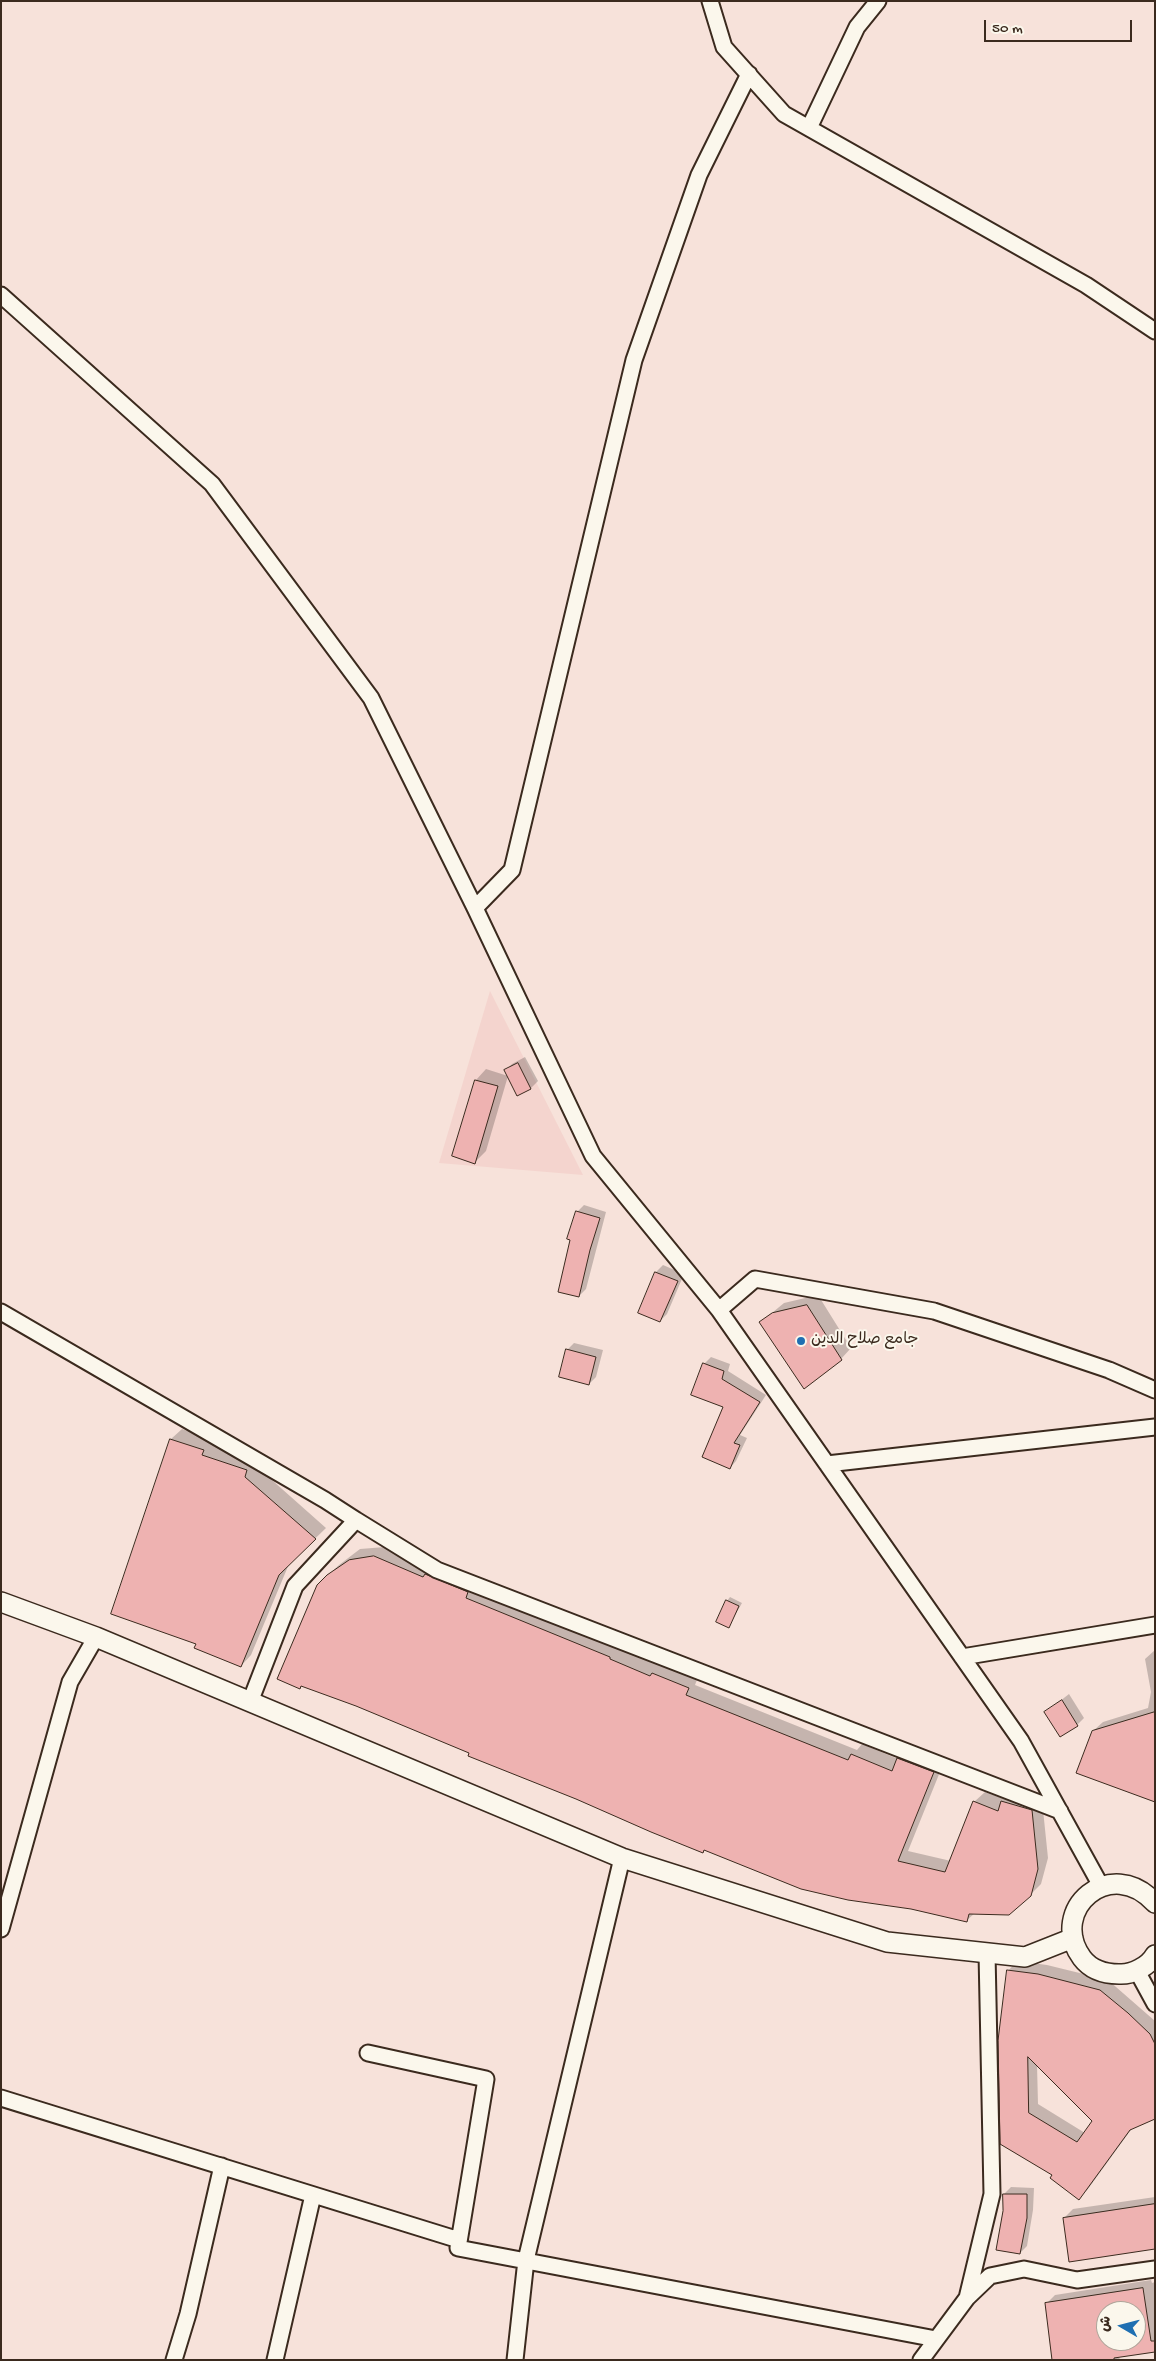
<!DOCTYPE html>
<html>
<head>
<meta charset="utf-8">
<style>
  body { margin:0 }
  #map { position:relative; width:1156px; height:2361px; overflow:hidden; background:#f7e2da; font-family:"Gochi Hand","Playpen Sans Arabic",sans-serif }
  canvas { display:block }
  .frame { position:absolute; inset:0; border:2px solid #3b2a1e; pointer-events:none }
  .north { position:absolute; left:1096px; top:2301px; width:50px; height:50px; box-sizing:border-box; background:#fbf7ec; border:1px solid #aea59a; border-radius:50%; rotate:278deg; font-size:14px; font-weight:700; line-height:20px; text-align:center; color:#3b2a1e }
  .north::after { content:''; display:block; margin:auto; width:18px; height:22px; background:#1f6fb2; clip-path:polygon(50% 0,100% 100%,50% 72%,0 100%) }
  .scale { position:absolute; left:984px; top:20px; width:148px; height:22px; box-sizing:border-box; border:2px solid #3b2a1e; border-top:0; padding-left:6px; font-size:15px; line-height:18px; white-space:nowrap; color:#3b2a1e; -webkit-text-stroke:4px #fbf7ec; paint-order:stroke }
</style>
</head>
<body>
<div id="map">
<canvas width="1156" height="2361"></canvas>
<div class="frame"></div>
<div class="north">ش</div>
<div class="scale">50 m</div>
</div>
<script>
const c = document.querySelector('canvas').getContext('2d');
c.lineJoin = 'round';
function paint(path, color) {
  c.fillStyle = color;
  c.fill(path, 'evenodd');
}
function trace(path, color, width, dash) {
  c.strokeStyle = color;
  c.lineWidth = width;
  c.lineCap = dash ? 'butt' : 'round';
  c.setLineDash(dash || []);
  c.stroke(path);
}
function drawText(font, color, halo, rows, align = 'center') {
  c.font = font + ' "Gochi Hand","Playpen Sans Arabic",sans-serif';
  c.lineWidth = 4;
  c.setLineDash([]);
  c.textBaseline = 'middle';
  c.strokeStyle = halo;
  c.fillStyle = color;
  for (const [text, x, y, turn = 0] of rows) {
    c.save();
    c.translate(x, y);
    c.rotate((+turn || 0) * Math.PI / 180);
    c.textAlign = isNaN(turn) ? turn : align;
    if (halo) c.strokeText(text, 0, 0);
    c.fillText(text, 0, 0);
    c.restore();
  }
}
paint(new Path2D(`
  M 490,991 L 583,1175 L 439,1163 Z`), '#f4d4ce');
paint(new Path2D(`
  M 525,1057 L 538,1081 L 531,1088 L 518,1095 L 506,1071 L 512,1064 Z
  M 486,1069 L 508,1076 L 486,1151 L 475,1162 L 453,1156 L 476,1080 Z
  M 584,1205 L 606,1212 L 586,1289 L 579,1296 L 577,1212 Z
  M 663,1265 L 684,1274 L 667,1314 L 660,1321 L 640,1312 L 656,1272 Z
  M 818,1295 L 851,1348 L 841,1359 L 761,1322 L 784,1303 Z
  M 574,1343 L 603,1350 L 596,1377 L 589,1384 L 567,1350 Z
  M 711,1357 L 730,1364 L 728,1371 L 766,1395 L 740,1435 L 747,1438 L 736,1461 L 730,1468 L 724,1406 L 704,1364 Z
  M 182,1429 L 214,1440 L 212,1444 L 257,1460 L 255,1465 L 326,1528 L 289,1564 L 251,1655 L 241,1666 L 198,1643 L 113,1613 L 171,1439 Z
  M 385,1547 L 620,1646 L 619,1649 L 698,1677 L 695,1685 L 857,1750 L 862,1744 L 898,1759 L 908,1748 L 944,1762 L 908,1851 L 951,1861 L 974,1802 L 985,1792 L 1004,1799 L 1012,1791 L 1042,1800 L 1048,1858 L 1041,1884 L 1030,1895 L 975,1913 L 966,1921 L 705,1849 L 703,1852 L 357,1705 L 302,1685 L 300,1687 L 327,1576 L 339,1565 L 360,1549 Z
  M 730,1597 L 742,1603 L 729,1626 L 727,1601 Z
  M 1155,1650 L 1155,1801 L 1093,1731 L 1103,1722 L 1148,1708 L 1151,1692 L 1145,1659 Z
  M 1069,1694 L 1084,1718 L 1077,1725 L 1046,1712 Z
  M 1017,1961 L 1047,1965 L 1108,1980 L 1155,2021 L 1155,2118 L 1133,2127 L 1088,2189 L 1079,2198 L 1054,2175 L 1002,2143 L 1008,1971 ZM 1037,2064 L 1094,2121 L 1085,2133 L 1038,2104 Z
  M 1011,2187 L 1034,2188 L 1033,2210 L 1027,2246 L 1020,2253 L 1004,2211 L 1004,2194 Z
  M 1155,2197 L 1155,2248 L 1064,2218 L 1073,2209 Z
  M 1151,2280 L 1152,2283 L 1155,2282 L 1155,2348 L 1152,2351 L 1119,2357 L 1120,2360 L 1053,2360 L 1046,2304 L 1055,2295 ZM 1106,2311 L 1136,2311 L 1136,2341 L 1106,2341 Z`), '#0003');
const building = new Path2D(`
  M 518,1063 L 531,1089 L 517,1096 L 504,1070 Z
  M 475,1080 L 498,1086 L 475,1164 L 452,1156 Z
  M 576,1211 L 600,1218 L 590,1250 L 579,1297 L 558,1292 L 570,1240 L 567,1239 Z
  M 655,1272 L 678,1281 L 660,1322 L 638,1313 Z
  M 807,1305 L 842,1360 L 804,1389 L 759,1322 L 772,1313 Z
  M 566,1349 L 596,1357 L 589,1385 L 559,1377 Z
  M 703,1363 L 724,1371 L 722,1379 L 760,1402 L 734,1443 L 740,1445 L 730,1469 L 702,1457 L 723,1407 L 691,1395 Z
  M 170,1439 L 204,1450 L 202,1455 L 247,1470 L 245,1477 L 316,1539 L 279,1575 L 241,1667 L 194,1648 L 196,1644 L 111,1614 Z
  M 374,1556 L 423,1577 L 425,1574 L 468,1592 L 466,1598 L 610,1657 L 610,1659 L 650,1676 L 652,1673 L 689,1688 L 686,1695 L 848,1760 L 851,1754 L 892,1771 L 897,1758 L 934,1772 L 898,1861 L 945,1872 L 973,1801 L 998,1811 L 1001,1801 L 1032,1810 L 1038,1869 L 1031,1896 L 1009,1915 L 969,1914 L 967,1922 L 911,1909 L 848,1900 L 801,1889 L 704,1850 L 703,1853 L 651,1832 L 576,1799 L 468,1756 L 469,1753 L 356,1706 L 301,1686 L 300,1689 L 277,1679 L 317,1585 L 327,1575 L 349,1560 Z
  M 726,1600 L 739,1606 L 729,1628 L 716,1622 Z
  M 1062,1700 L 1078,1726 L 1060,1737 L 1044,1712 Z
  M 1155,1712 L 1155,1802 L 1076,1773 L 1092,1731 Z
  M 1007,1970 L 1038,1974 L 1100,1990 L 1128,2013 L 1150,2034 L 1155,2044 L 1155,2119 L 1130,2130 L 1079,2200 L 1050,2178 L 1052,2175 L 1000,2144 L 998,2041 ZM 1028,2057 L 1092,2121 L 1077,2142 L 1029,2113 Z
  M 1003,2194 L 1027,2194 L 1027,2218 L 1020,2254 L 996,2250 L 1003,2211 Z
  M 1155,2204 L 1155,2249 L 1069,2262 L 1063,2218 Z
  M 1143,2288 L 1151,2341 L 1155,2341 L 1155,2352 L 1114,2358 L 1114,2360 L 1052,2360 L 1045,2303 ZM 1106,2311 L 1136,2311 L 1136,2341 L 1106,2341 Z`);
paint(building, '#eeb2b1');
trace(building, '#3b2a1e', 1);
const minor = new Path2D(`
  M 710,1 L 724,47 L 784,114 L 1086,285 L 1155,331
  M 809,128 L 857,27 L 878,1
  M 1,295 L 212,484 L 371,698 L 475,908 L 593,1156 L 719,1310 L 1021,1741 L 1101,1886
  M 475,908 L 512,870 L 634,360 L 699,175 L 749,74
  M 719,1310 L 755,1279 L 934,1311 L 1109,1370 L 1155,1390
  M 1,1312 L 325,1500 L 356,1520
  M 827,1464 L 1155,1427
  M 962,1657 L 1155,1625
  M 250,1702 L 295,1586 L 356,1520 L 437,1570 L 1060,1811
  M 1,1929 L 70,1682 L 96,1637
  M 1137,1971 L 1155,2004
  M 368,2053 L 486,2079 L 458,2248 L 936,2339
  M 1,2098 L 459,2240
  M 967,2298 L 990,2276 L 1024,2269 L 1077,2280 L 1155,2269
  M 174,2360 L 188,2314 L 222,2166
  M 275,2360 L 313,2195
  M 515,2360 L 526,2260 L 622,1858
  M 921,2360 L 967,2298 L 992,2194 L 987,1953`);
const tertiary = new Path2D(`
  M 1,1602 L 96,1637 L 622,1858 L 887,1942 L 1025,1957 L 1073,1938
  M 1155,1903 C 1111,1854 1047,1910 1082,1958 C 1091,1970 1105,1974 1119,1974 C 1132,1975 1149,1966 1155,1955`);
trace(minor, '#3b2a1e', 19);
trace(tertiary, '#3b2a1e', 22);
trace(minor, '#fbf7ec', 15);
trace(tertiary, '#fbf7ec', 19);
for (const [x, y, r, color] of [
  [801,1341,5,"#1f6fb2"]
]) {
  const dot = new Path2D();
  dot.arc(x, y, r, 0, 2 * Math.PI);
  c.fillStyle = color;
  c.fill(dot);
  trace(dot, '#fbf7ec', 2);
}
drawText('16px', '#3b2a1e', '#fbf7ec', [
  ["جامع صلاح الدين",811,1341]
], 'left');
</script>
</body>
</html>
